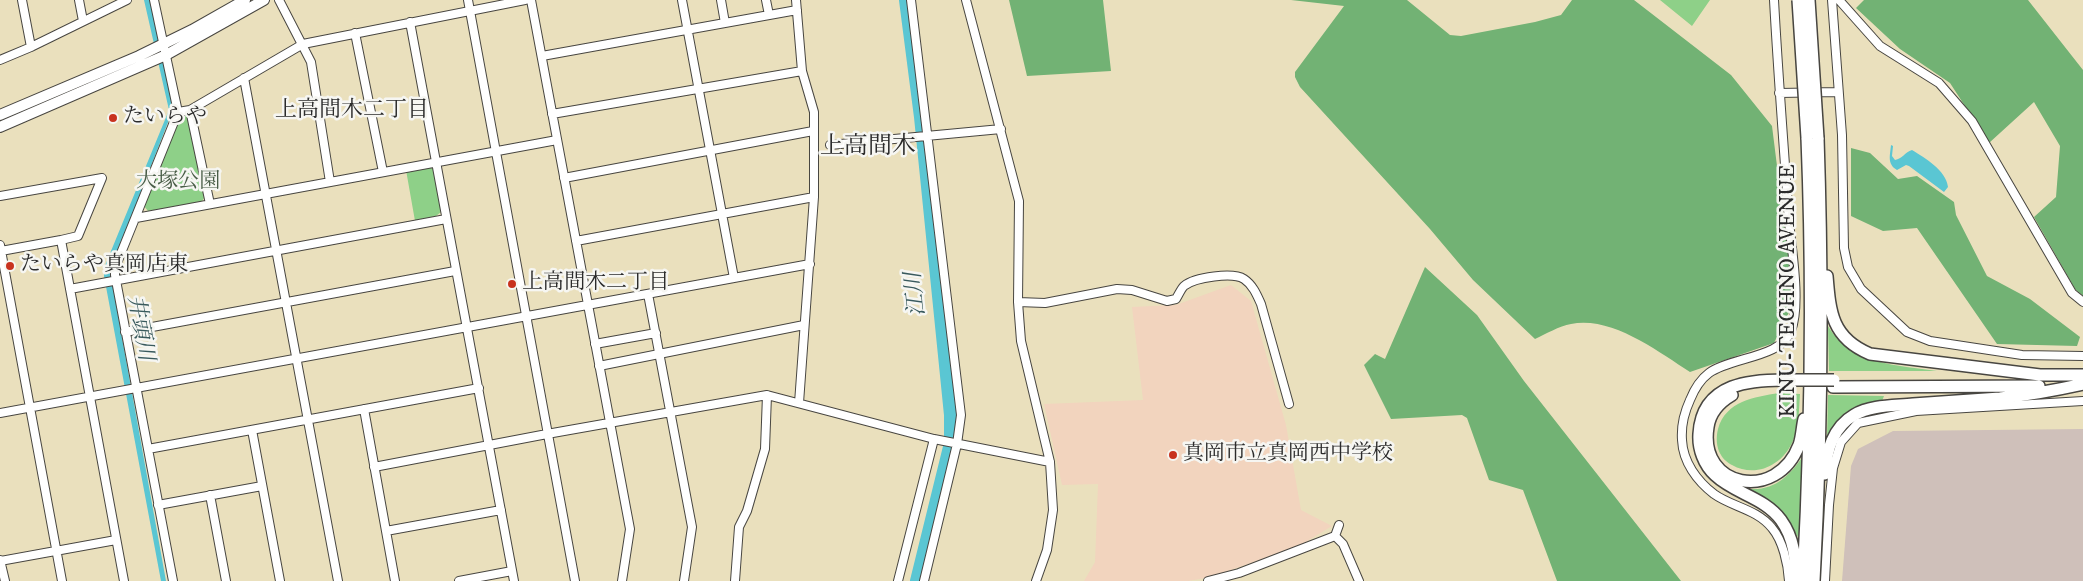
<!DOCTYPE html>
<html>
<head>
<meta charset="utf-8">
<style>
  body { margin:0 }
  canvas { display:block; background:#eae0bd }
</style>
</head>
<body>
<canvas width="2083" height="581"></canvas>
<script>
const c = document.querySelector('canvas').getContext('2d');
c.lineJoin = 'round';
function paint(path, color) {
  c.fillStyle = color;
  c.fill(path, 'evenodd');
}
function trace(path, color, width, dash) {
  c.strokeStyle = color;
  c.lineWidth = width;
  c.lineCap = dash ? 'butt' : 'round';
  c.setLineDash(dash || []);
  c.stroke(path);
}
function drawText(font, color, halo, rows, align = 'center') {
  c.font = font + ' "IM FELL DW Pica","Noto Serif JP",serif';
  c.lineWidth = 5;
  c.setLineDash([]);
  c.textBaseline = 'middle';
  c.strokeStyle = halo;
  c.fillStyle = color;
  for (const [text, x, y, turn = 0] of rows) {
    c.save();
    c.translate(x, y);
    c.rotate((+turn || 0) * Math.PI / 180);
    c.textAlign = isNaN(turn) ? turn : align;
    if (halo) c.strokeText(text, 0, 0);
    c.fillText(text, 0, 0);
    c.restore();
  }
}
paint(new Path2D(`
  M 1231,285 L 1251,301 L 1286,425 L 1301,510 L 1332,526 L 1299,546 L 1211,577 L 1188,581 L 1084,581 L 1095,562 L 1098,484 L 1062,485 L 1044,404 L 1143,400 L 1132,307 L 1176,305 Z`), '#f2d4be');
paint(new Path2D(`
  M 2083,429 L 2083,581 L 1842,581 L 1851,466 L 1858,449 L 1893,431 Z`), '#cfc0ba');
paint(new Path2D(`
  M 1660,0 L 1710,0 L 1692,26 Z
  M 184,114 L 189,119 L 204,198 L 201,203 L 148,211 L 144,206 L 179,119 Z
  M 429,166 L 434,170 L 441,212 L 436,216 L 415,221 L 406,170 Z
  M 1828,326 C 1850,365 1898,365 1937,371 L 1829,371 Z
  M 1779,393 L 1800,394 C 1799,409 1799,429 1792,443 C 1781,466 1755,478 1732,465 C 1728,463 1723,459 1721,455 C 1716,447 1716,437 1718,429 C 1726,401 1754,397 1779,393 Z
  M 1828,395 L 1884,396 L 1882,401 C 1854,404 1841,411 1827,437 Z
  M 1803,456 L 1799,539 C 1786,515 1777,501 1751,491 L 1751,489 C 1776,490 1790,475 1803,456 Z`), '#8ed088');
paint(new Path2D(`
  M 1009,0 L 1103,0 L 1111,71 L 1027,76 Z
  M 1291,0 L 1407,0 L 1450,35 L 1461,36 L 1535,22 L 1561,15 L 1572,0 L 1634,0 L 1731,75 L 1772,126 L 1794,302 L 1774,343 L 1690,372 C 1657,351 1612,316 1571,324 C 1559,326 1546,334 1535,339 L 1473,280 L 1430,229 L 1300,87 L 1295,77 L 1295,72 L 1344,6 Z
  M 1864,0 L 2028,0 L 2083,70 L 2083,296 L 2075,289 L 2034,217 L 2056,197 L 2060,146 L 2034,102 L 1989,143 L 1950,83 L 1900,49 L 1856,8 Z
  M 1851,148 L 1870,153 L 1898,179 L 1917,176 L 1954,202 L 1956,215 L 1987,276 L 2030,299 L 2080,337 L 2077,346 L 1997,344 L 1917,228 L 1883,231 L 1851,216 Z
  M 1425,267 L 1477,315 L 1524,381 L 1681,581 L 1557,581 L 1523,490 L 1489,480 L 1467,418 L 1462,415 L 1391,419 L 1364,365 L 1375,354 L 1385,359 Z`), '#72b274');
paint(new Path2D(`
  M 144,0 L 150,0 L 172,103 L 172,112 L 110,271 L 166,581 L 161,581 L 104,276 L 104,268 L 169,110 Z
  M 1891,145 L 1893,146 L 1892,156 L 1895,160 C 1902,159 1905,152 1912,150 C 1925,158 1946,170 1948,187 L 1944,192 L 1909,166 L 1906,165 L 1897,170 C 1887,164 1890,156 1891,145 Z`), '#5ac6d3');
trace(new Path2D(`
  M 906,0 L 921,117 L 951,415 L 951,443 L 917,581`), '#5ac6d3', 14);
const minor = new Path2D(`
  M 22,0 L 31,47
  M 79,0 L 83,21
  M 154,0 L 178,112 L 115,268 L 115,275 L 173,581
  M 279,0 L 311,62 L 330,182
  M 468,0 L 575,581
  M 531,0 L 630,529 L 622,581
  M 682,0 L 734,278
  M 721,0 L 725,23
  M 766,0 L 769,15
  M 796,0 L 802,71 L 814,112 L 814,197 L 799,403
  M 911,0 L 961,415 L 957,444 L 924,581
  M 966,0 L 1019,201 L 1018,302 L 1021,341 L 1050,462 L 1053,510 L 1047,550 L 1036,581
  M 1774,0 C 1778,74 1784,148 1789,222 C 1792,251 1801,305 1791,331 C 1781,358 1731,357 1709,373 C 1701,379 1694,390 1690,400 C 1684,413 1681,426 1682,440 C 1683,462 1697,481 1714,494 C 1732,507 1757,509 1772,528 C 1783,541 1788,564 1789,581
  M 1832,0 L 1842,135 L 1844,248 L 1848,267 L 1861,289 L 1907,332 L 1930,341 L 2022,355 L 2083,356
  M 1839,0 L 1880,46 L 1939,83 L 1972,121 L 2072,293 L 2083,302
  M 410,22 L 514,581
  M 355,33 L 383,172
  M 542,56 L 797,10
  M 0,60 L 31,47 L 127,0
  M 244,78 L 338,581
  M 1779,93 L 1838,92
  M 190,110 L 210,204
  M 178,112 L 190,110 L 303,44 L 525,0
  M 552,114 L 802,71
  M 830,145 L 1001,129
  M 564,178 L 813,131
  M 0,196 L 102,178 L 78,236 L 61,240 L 124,581
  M 136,218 L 557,140
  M 576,241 L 814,197
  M 0,245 L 62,581
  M 1,251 L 61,240
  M 70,289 L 446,219
  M 648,294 L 692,527 L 684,581
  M 1018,302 L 1045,303 L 1117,289 L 1132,290 L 1167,301 L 1176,299 C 1179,294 1181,289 1184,286 C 1195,277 1233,272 1244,279 C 1253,285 1257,295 1261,304 L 1289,404
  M 125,332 L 455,271
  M 595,344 L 656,333
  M 599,366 L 804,325
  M 364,409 L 395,581
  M 0,413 L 810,264
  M 252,430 L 280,581
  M 148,449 L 479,388
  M 374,467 L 547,434 L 767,395 L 934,439 L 1050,462
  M 210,495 L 226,581
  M 158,505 L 262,486
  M 386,531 L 501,510
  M 1335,536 L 1343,544 L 1359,581
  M 0,560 L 5,581
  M 0,561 L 116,540
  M 459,581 L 512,571
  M 735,581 L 739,527 L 747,511 L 765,449 L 767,395
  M 898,581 L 934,439
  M 1208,581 L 1239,573 L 1335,536 L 1339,525
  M 1825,581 L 1829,505 L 1833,468 L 1841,442 L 1858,423 L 1916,411 L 2083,401`);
const major = new Path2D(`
  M 0,115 L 139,56 L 192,30 L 245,0
  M 0,127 L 166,55 L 264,0`);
const highway = new Path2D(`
  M 1827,276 C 1830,313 1832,338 1870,354 L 2040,375 L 2083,375
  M 1792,380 C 1752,379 1702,382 1699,434 C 1698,449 1704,465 1715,475 C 1735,494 1764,497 1781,520 C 1794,538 1796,559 1796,581
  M 1833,387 L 2039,386
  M 1732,395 C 1720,402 1710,413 1708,427 C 1698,488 1777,503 1799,445 C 1802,437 1802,427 1804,419
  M 1825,474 C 1826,452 1833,427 1854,415 C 1871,405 1894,406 1913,404 C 1942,402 1971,400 2000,398 C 2028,395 2056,390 2083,384
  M 1803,581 C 1811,433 1813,286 1807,138
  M 1814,581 C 1822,434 1823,286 1818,138`);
trace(minor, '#484641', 10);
trace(major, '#484641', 12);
trace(highway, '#484641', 14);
trace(minor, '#fff', 8);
trace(major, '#fff', 10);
trace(highway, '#fff', 11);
const highwayBridge = new Path2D(`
  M 1798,0 L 1807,138
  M 1809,0 L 1818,138
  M 1792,380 L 1834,380`);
trace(highwayBridge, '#484641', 14, []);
trace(highwayBridge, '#fff', 11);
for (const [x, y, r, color] of [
  [113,118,5,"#c8321e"],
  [10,266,5,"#c8321e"],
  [512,284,5,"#c8321e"],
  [1173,455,5,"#c8321e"]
]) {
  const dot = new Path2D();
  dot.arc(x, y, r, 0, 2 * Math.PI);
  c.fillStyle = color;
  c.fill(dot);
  trace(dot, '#f6f6f2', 2);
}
drawText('21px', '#2b2b2b', '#f6f6f2', [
  ["たいらや",123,118],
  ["たいらや真岡店東",20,266],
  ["上高間木二丁目",522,284],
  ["真岡市立真岡西中学校",1183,455]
], 'left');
drawText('21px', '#495d47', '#f6f6f2', [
  ["大塚公園",178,183]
]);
drawText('21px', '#2b2b2b', '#f6f6f2', [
  ["KINU-TECHNO AVENUE",1790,291,-90]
]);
drawText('22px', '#2b2b2b', '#f6f6f2', [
  ["上高間木二丁目",352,111]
]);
drawText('italic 22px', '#395a5d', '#f6f6f2', [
  ["江川",917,294,-96],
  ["井頭川",139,328,80]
]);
drawText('24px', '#2b2b2b', '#f6f6f2', [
  ["上高間木",868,148]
]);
</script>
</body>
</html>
